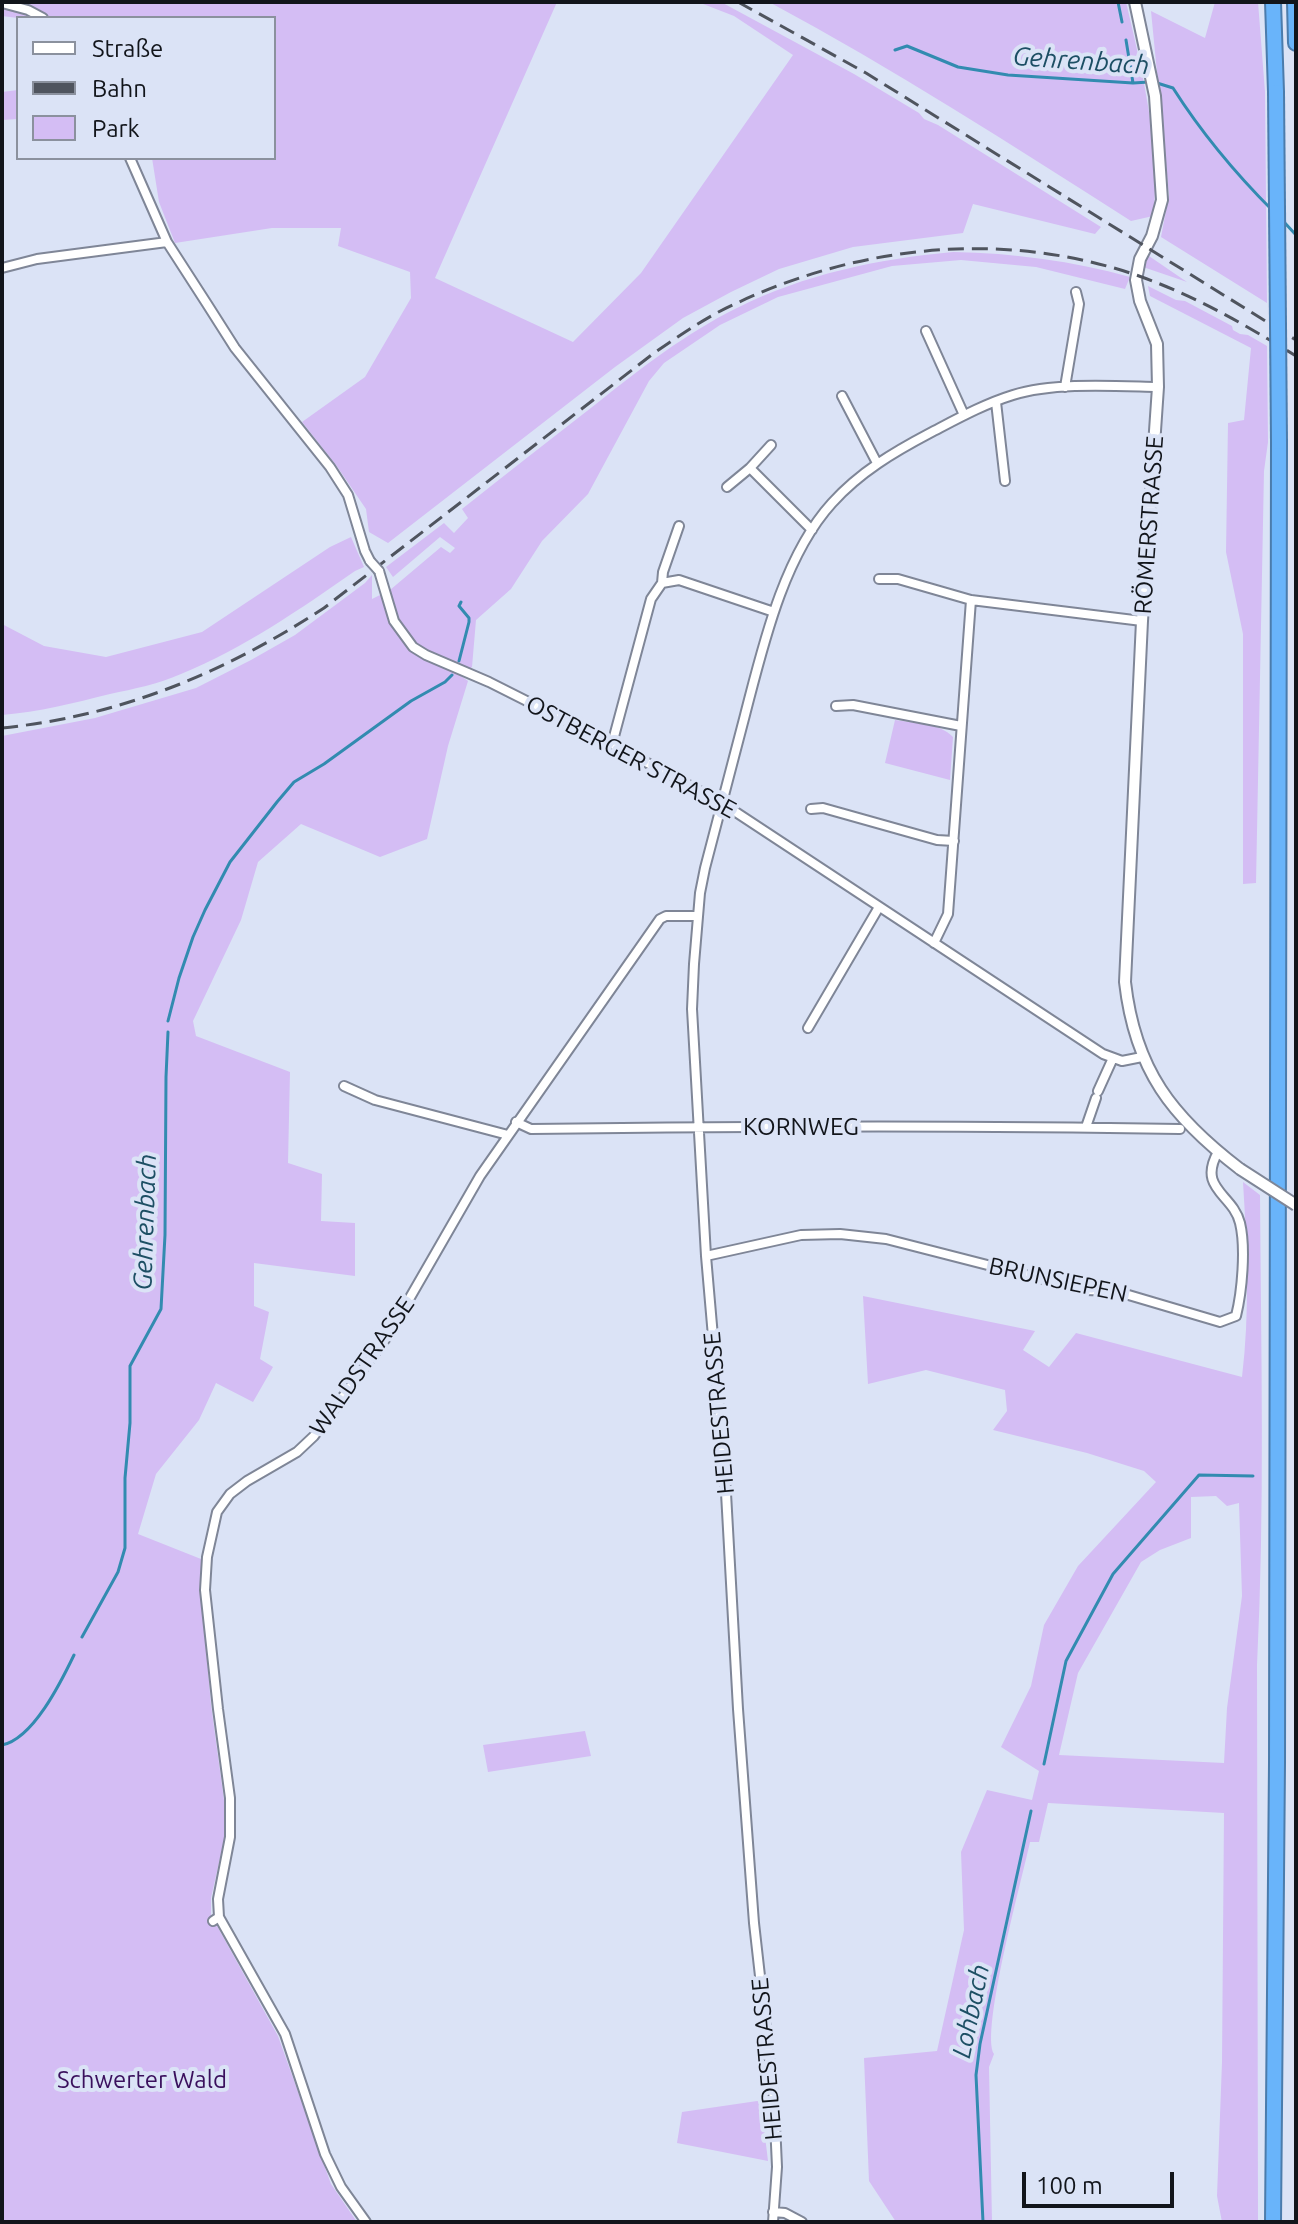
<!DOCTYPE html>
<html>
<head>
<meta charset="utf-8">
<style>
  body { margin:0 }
  #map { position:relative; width:1298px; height:2224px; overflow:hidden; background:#dbe3f6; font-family:Ubuntu,sans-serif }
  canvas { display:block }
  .frame { position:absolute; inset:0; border:4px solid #12151b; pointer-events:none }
  .legend { position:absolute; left:16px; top:16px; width:260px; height:144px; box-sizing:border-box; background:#dbe3f6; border:2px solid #8b919e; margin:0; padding:10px 14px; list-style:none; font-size:24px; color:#12151b }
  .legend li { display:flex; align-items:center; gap:16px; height:40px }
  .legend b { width:40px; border:2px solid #8b919e }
  .scale { position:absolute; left:1022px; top:2172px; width:152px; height:36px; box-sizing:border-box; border:4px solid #12151b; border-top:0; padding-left:10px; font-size:24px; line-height:28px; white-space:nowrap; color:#12151b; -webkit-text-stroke:6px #dbe3f6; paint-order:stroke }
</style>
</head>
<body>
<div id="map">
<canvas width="1298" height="2224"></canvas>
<div class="frame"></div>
<ul class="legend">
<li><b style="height:10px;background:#fff"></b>Straße</li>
<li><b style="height:10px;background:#4f545e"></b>Bahn</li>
<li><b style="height:22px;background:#d4bdf4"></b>Park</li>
</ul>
<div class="scale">100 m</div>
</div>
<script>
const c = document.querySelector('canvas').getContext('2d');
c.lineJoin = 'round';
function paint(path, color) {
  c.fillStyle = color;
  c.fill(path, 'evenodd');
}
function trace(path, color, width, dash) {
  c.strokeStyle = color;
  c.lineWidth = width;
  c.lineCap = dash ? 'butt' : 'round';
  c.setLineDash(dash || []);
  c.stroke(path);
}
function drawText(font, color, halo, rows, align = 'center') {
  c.font = font + ' Ubuntu,sans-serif';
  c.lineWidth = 8;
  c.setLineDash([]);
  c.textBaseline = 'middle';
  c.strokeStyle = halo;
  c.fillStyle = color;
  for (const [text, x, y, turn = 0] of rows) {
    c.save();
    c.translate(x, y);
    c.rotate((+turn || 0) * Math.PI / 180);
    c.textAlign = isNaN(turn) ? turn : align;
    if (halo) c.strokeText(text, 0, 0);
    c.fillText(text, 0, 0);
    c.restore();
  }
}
paint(new Path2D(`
  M 2,2 L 557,2 L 435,278 L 573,342 L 641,273 L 793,55 L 734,16 L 698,2 L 721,2 L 854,74 L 919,113 L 924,119 L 938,125 L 1101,227 L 1095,234 L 973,204 L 963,233 L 853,247 L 779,269 L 731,292 L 683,318 L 615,367 L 388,543 L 369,532 L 366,509 L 336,465 L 302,422 L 365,377 L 411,298 L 410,272 L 338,246 L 341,228 L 272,228 L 175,243 L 159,202 L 152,158 L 274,158 L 274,18 L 18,18 L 2,16 Z
  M 769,2 L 1126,2 C 1141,66 1162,151 1153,216 L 1131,221 C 1012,145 894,69 769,2 Z
  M 1215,2 L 1258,2 L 1265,92 L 1267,303 L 1161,237 L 1169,195 L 1151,11 L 1205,38 Z
  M 18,90 L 18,119 L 2,120 L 2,92 Z
  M 953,252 C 1014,253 1072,261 1130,277 L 1125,289 L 1036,267 L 961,260 L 892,266 L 778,297 L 720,325 L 664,363 L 649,381 L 588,494 L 542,541 L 511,589 L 476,620 L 472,667 L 461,676 L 468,681 L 448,746 L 427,839 L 380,857 L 301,824 L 258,862 L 241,920 L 193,1021 L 196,1036 L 290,1072 L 288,1163 L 322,1174 L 321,1221 L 355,1223 L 355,1276 L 254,1263 L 254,1306 L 269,1312 L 260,1359 L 273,1367 L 253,1402 L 216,1383 L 199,1420 L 156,1474 L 138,1534 L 201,1559 L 201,1590 L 211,1705 L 224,1800 L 225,1836 L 211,1898 L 211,1915 L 278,2036 L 331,2184 L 357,2222 L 2,2222 L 2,736 L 95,718 L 196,688 L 251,660 L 295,635 L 365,583 L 372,575 L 372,599 L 390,590 L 441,547 L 450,553 L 455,548 L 440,537 L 393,577 L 386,567 L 444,523 L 454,533 L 468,518 L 462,509 C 506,474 551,439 596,404 C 640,369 686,333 737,308 C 805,274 877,259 953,252 Z
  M 1146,254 L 1187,282 L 1143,267 Z
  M 1148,286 L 1176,300 L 1185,301 L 1232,326 L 1233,330 L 1240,334 L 1248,335 L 1267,346 L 1268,442 L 1264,471 L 1256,883 L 1243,884 L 1243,634 L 1226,552 L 1228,423 L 1244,420 L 1251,348 L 1150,296 Z
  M 351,537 L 364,567 L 355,571 C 299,610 244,648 181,674 C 158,684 134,689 110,694 C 74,703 39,712 2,715 L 2,624 L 44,646 L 106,657 L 202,632 L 330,547 Z
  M 895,720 C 913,723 940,723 953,737 L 950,780 L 885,763 Z
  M 1243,1182 L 1260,1195 C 1261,1351 1265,1508 1257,1665 L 1258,2222 L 1222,2222 L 1217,2196 L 1222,2062 L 1224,1813 L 1048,1803 L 1039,1842 L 1030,1842 C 1023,1875 980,2032 994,2054 L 989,2067 L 992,2222 L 896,2222 L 869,2181 L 864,2058 L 937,2051 L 964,1930 L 961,1852 L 987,1790 L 1032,1800 L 1039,1771 L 1001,1747 L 1031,1686 L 1044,1625 L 1078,1566 L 1156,1482 L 1144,1471 L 1087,1453 L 993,1430 L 1007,1411 L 1005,1390 L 926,1370 L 868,1384 L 863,1296 L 1035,1331 L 1023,1350 L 1049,1367 L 1076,1333 L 1242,1377 C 1250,1313 1247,1246 1243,1182 ZM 1216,1496 L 1227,1506 L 1239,1503 L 1242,1596 L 1227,1708 L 1224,1763 L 1059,1755 L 1078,1673 L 1141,1562 L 1160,1550 L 1191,1538 L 1191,1497 Z
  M 585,1731 L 591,1756 L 488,1772 L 483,1745 Z
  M 764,2100 L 764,2128 L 768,2161 L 677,2143 L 682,2112 Z`), '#d4bdf4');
trace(new Path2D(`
  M 1118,2 L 1122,22
  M 1126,40 L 1133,83
  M 895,50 L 907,46 L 958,67 L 1008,75 L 1133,83 L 1149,82
  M 1157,83 L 1173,88 C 1201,132 1236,174 1273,211
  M 1284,222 L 1296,235
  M 459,661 L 469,622 L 469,618 L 459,606 L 461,602
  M 168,1021 L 179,978 L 193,937 L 205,910 L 230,862 L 277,802 L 294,782 L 324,764 L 411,701 L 445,682 L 452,675
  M 82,1637 L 118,1572 L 125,1548 L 125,1478 L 130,1423 L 130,1366 L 161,1309 L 165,1235 L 166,1077 L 168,1032
  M 2,1745 C 33,1739 61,1682 74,1655
  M 1044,1764 L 1066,1661 L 1113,1574 L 1199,1475 L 1253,1476
  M 983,2222 L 976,2075 L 980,2044 L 1031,1811`), '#328bb0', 3);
const minor = new Path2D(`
  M 2,3 L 28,10 L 43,18
  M 130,158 L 167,242 L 207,304 L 235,348 L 330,467 L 348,495 L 365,551 L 370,561
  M 2,268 L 37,259 L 167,242
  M 926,331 L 964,415
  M 1065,387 L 1079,304 L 1076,292
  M 842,396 L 877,463
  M 996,402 L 1005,481
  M 750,468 L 771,445
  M 727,487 L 750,468 L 812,530
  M 379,571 L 394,621 L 413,647 L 426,655 L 489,682 L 612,744 L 722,803 L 1103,1054 L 1122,1061 L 1142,1057
  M 879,579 L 898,579 L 971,600 L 1142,621
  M 662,583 L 663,572 L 679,526
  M 836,706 L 853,705 L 961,726
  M 612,744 L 651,599 L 662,583 L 679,580 L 774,612
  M 811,809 L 823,808 L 937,840 L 954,841
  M 934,943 L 948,914 L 971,600
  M 808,1028 L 879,907
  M 344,1086 L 375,1100 L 508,1135
  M 1098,1091 L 1113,1058
  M 516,1122 L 531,1129 C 747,1126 964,1125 1180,1129
  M 1086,1127 L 1096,1098
  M 706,1256 L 801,1235 L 840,1234 L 886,1239 L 1085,1290 L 1115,1291 L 1220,1322 L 1236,1316 C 1242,1292 1246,1248 1240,1223 C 1233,1194 1197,1189 1218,1152
  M 219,1917 L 285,2034 L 325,2154 L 341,2187 L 366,2222
  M 213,1921 L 219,1917 L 218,1899 L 230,1837 L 230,1798 L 218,1709 L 205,1590 L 207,1557 L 217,1512 L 230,1494 L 247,1481 L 297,1452 L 314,1436 L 389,1334 L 480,1176 L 660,919 L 666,916 L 698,916
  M 773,2212 L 785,2213 L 802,2222
  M 773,2222 L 777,2167 L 774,2100 L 754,1923 L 738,1709 L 725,1475 L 706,1256 L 692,1009 L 694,964 L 700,893 L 705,868 C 718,817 732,766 745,715 C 763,646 783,557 832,503 C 860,472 894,452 930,433 C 957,419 984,404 1013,395 C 1055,382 1114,386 1158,387`);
const tertiary = new Path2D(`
  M 1135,2 L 1155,96 L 1162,200 L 1152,236 L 1140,259 L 1136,280 L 1140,301 L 1157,344 L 1158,387 L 1142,621 L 1125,982 C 1135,1070 1172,1117 1240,1169`);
const motorway = new Path2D(`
  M 1273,2 L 1276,92
  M 1295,2 L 1296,43
  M 1273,2222 L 1277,1763 L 1279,442`);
trace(minor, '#7f8697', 12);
trace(tertiary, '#7f8697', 14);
trace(motorway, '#4b7cac', 18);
trace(minor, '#fff', 8);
trace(tertiary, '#fff', 10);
trace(motorway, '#69b4fa', 14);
trace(new Path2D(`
  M 738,2 L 866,73 L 1296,340
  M 2,728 C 121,716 224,673 324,608 L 654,353 C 681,335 707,316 737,303 C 863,244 1007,230 1139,276 C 1195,296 1246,325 1296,356`), '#4f545e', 3, [16, 8]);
const minorBridge = new Path2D(`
  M 370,561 L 379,571`);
const tertiaryBridge = new Path2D(`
  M 1240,1169 L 1296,1205`);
const motorwayBridge = new Path2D(`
  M 1276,92 L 1279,442`);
trace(minorBridge, '#7f8697', 12, []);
trace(tertiaryBridge, '#7f8697', 14, []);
trace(motorwayBridge, '#4b7cac', 18, []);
trace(minorBridge, '#fff', 8);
trace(tertiaryBridge, '#fff', 10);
trace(motorwayBridge, '#69b4fa', 14);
drawText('24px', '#12151b', '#dbe3f6', [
  ["RÖMERSTRASSE",1149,525,-86],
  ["OSTBERGER STRASSE",631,757,28],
  ["KORNWEG",801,1127],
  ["BRUNSIEPEN",1058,1280,12],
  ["WALDSTRASSE",362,1366,-55],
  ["HEIDESTRASSE",719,1413,-95],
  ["HEIDESTRASSE",767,2059,-95]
]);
drawText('24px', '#3a105d', '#dbe3f6', [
  ["Schwerter Wald",142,2080]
]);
drawText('italic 26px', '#1d4f64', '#dbe3f6', [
  ["Gehrenbach",1081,61,4],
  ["Gehrenbach",145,1222,-88],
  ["Lohbach",971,2011,-78]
]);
</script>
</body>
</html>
